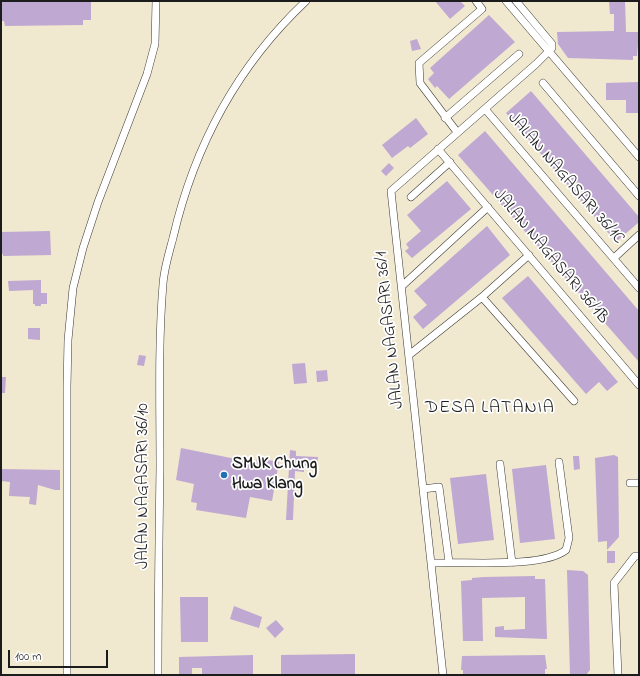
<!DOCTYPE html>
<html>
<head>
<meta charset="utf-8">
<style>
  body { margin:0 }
  #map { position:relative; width:640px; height:676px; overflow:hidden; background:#f0e8cf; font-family:"Indie Flower",sans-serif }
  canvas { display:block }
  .frame { position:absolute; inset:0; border:2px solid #1c1c1c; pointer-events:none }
  .scale { position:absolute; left:8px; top:650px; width:100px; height:18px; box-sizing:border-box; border:2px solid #1c1c1c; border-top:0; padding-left:5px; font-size:12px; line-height:14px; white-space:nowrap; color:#1c1c1c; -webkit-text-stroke:3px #fff; paint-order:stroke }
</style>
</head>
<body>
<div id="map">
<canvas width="640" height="676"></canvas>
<div class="frame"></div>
<div class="scale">100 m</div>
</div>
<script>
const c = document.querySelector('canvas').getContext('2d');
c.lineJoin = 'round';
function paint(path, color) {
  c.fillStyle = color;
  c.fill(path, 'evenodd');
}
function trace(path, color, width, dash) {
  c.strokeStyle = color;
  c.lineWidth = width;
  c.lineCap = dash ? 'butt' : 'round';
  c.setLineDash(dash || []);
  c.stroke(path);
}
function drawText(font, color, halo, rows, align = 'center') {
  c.font = font + ' "Indie Flower",sans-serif';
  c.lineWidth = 3.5;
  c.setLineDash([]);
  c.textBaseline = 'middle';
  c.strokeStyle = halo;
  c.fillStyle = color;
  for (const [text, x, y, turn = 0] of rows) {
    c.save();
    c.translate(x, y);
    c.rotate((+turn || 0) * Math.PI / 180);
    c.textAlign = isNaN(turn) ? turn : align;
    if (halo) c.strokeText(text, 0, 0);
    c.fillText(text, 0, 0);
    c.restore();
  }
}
paint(new Path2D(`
  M 1,1 L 91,1 L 91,20 L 83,20 L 83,25 L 5,26 L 4,21 L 1,21 Z
  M 435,1 L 460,1 L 465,6 L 450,19 Z
  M 609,1 L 625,1 L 626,32 L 639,32 L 637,56 L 633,56 L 633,60 L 568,58 L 558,44 L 557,32 L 614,31 L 614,14 L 610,14 Z
  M 489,15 L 515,42 L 449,99 L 437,86 L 435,88 L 428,79 L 434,73 L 430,68 Z
  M 417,39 L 421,49 L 412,51 L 410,41 Z
  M 639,82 L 639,113 L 626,113 L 626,100 L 606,100 L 606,83 Z
  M 531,91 L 639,217 L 639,222 L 616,242 L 506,113 Z
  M 416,118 L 428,134 L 410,148 L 408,146 L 392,158 L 382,145 Z
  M 485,131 L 639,311 L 639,362 L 458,155 Z
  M 389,163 L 394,168 L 386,176 L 381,171 Z
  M 447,181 L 471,209 L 412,258 L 405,251 L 409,248 L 406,244 L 421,231 L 407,215 Z
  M 487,226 L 510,255 L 423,329 L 413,317 L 427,305 L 414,291 Z
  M 50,231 L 51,255 L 3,256 L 3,254 L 1,254 L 1,232 Z
  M 528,276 L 618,382 L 607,391 L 599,382 L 586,394 L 502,298 Z
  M 41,280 L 41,293 L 47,293 L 47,304 L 41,304 L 41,306 L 35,306 L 35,304 L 33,304 L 33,290 L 9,291 L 8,281 Z
  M 28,328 L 40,328 L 40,340 L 28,339 Z
  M 139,355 L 146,356 L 144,366 L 137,365 Z
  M 305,363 L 307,383 L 294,384 L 292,364 Z
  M 327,370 L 328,381 L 317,382 L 316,371 Z
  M 1,377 L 6,377 L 5,393 L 1,393 Z
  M 181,448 L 256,463 L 257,458 L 279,462 L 272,501 L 250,497 L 246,518 L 196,510 L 197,503 L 191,502 L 194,484 L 176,480 Z
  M 290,450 L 296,451 L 296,456 L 318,457 L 317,467 L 304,466 L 304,472 L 295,471 L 293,520 L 286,520 Z
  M 614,455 L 618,457 L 619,537 L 607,550 L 607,541 L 598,542 L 595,458 Z
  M 573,456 L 579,456 L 580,469 L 574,470 Z
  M 546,465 L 555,539 L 520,543 L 512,469 Z
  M 1,469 L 60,470 L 60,490 L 55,490 L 38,485 L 36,505 L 29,504 L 30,497 L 9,496 L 10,482 L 1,481 Z
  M 486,474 L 494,540 L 458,544 L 450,478 Z
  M 607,551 L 615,551 L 615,563 L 607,563 Z
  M 567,570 L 583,571 L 588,575 L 590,670 L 586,675 L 570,675 Z
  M 535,576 L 535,579 L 545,579 L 547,639 L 495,637 L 495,627 L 504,626 L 504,630 L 525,629 L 525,597 L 482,598 L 483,641 L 463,641 L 461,581 L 472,580 L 472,578 L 484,577 Z
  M 180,597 L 208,597 L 208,642 L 181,642 Z
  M 234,606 L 262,617 L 259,628 L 230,619 Z
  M 276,620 L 284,629 L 275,638 L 266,628 Z
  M 355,654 L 355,675 L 281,675 L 281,655 Z
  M 253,655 L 253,675 L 202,675 L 202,668 L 192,668 L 192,675 L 179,675 L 179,657 Z
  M 545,655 L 547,669 L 545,669 L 545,675 L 463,675 L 463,670 L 461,670 L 462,656 Z`), '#bfa8d1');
const minor = new Path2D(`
  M 506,1 L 639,157
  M 543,83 L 639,196
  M 485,109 L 639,288
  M 445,118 L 519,54
  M 457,132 L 420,83 L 419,63 L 482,9 L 476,1
  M 438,149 L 639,385
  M 411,197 L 450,162
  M 614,258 L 639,235
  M 402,286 L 488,207
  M 482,297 L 574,401
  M 409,355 L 482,297 L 529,255
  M 500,464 L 512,563
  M 630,483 L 639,483
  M 423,489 L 439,487 L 449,562
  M 431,563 C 464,561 541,569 566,550 L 569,538 L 559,462
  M 67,675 L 67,387 L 68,340 L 73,288 L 83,248 L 98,202 L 147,74 L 155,44 L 156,1
  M 158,675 C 158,606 159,536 160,467 C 160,406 158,345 163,284 C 164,269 169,253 173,238 C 194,147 237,66 306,1
  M 443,675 L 391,191 L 536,64 L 552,48 L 552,44 L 516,1
  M 618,675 L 614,583 L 635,556 L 639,556`);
trace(minor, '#3c3b37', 8);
trace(minor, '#fff', 7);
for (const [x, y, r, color] of [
  [224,475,4,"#1f6fb2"]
]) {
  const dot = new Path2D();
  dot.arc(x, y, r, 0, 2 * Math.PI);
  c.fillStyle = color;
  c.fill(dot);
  trace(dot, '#fff', 1.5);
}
drawText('17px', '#1c1c1c', '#fff', [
  ["JALAN NAGASARI 36/1C",565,179,49],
  ["JALAN NAGASARI 36/1B",550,257,50],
  ["JALAN NAGASARI 36/1",391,330,-96],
  ["JALAN NAGASARI 36/10",144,486,-90]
]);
drawText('bold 17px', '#1c1c1c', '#fff', [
  ["SMJK Chung",232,465],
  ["Hwa Klang",232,485]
], 'left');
c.letterSpacing = '1px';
drawText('18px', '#1c1c1c', '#fff', [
  ["DESA LATANIA",490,409]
]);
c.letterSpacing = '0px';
</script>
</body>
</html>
